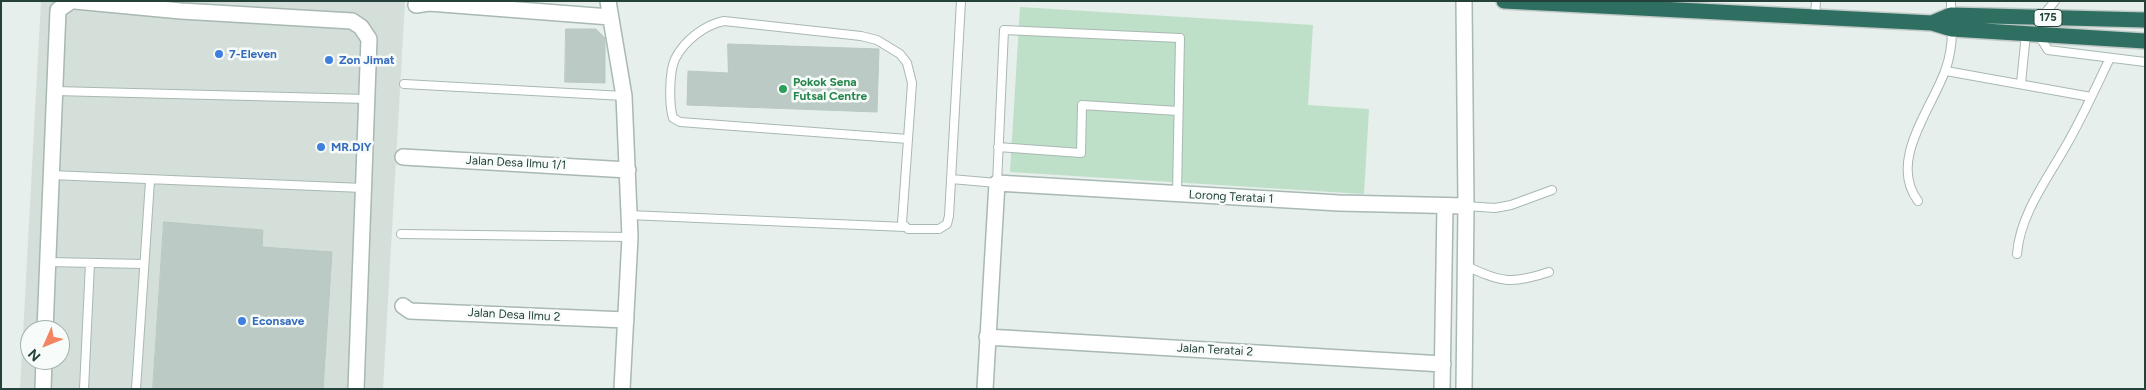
<!DOCTYPE html>
<html>
<head>
<meta charset="utf-8">
<style>
  body { margin:0 }
  #map { position:relative; width:2146px; height:390px; overflow:hidden; background:#e6efeb; font-family:Figtree,sans-serif }
  canvas { display:block }
  .frame { position:absolute; inset:0; border:2px solid #24423a; pointer-events:none }
  .north { position:absolute; left:20px; top:320px; width:50px; height:50px; box-sizing:border-box; background:#f7fbf9; border:1px solid #a3b1ad; border-radius:50%; rotate:226deg; font-size:14px; font-weight:700; line-height:20px; text-align:center; color:#24423a }
  .north::after { content:''; display:block; margin:auto; width:18px; height:22px; background:#f4845f; clip-path:polygon(50% 0,100% 100%,50% 72%,0 100%) }
</style>
</head>
<body>
<div id="map">
<canvas width="2146" height="390"></canvas>
<div class="frame"></div>
<div class="north">N</div>
</div>
<script>
const c = document.querySelector('canvas').getContext('2d');
c.lineJoin = 'round';
function paint(path, color) {
  c.fillStyle = color;
  c.fill(path, 'evenodd');
}
function trace(path, color, width, dash) {
  c.strokeStyle = color;
  c.lineWidth = width;
  c.lineCap = dash ? 'butt' : 'round';
  c.setLineDash(dash || []);
  c.stroke(path);
}
function drawText(font, color, halo, rows, align = 'center') {
  c.font = font + ' Figtree,sans-serif';
  c.lineWidth = 5;
  c.setLineDash([]);
  c.textBaseline = 'middle';
  c.strokeStyle = halo;
  c.fillStyle = color;
  for (const [text, x, y, turn = 0] of rows) {
    c.save();
    c.translate(x, y);
    c.rotate((+turn || 0) * Math.PI / 180);
    c.textAlign = isNaN(turn) ? turn : align;
    if (halo) c.strokeText(text, 0, 0);
    c.fillText(text, 0, 0);
    c.restore();
  }
}
paint(new Path2D(`
  M 41,1 L 405,1 L 383,389 L 20,389 ZM 30,330 L 60,330 L 60,360 L 30,360 Z`), '#d4dfda');
paint(new Path2D(`
  M 1020,7 L 1313,25 L 1308,105 L 1369,109 L 1364,194 L 1010,172 Z`), '#bfe0c8');
const building = new Path2D(`
  M 566,29 L 596,29 L 605,38 L 605,83 L 565,82 Z
  M 728,44 L 879,49 L 877,112 L 687,105 L 688,71 L 728,73 Z
  M 164,222 L 263,230 L 262,247 L 332,252 L 323,389 L 153,389 Z`);
paint(building, '#bbcac4');
trace(building, '#b8c9c2', 1);
const lane = new Path2D(`
  M 1951,1 L 1951,15
  M 1815,17 L 1816,1
  M 2041,18 L 2055,1
  M 2041,35 L 2041,39 L 2048,50 L 2145,62
  M 1946,71 L 2091,97
  M 2021,83 L 2026,34
  M 404,84 L 624,96
  M 55,91 L 367,99
  M 908,139 L 680,122 L 673,118 C 669,105 669,72 675,59 C 684,41 704,25 724,21 L 861,36 L 877,40 L 900,54 L 907,63 L 912,83 L 902,223 L 908,229 L 939,229 L 947,224 L 949,216 L 961,1
  M 998,147 L 1081,153 L 1082,105 L 1178,111
  M 51,175 L 363,188
  M 951,179 L 997,183 L 1004,30 L 1180,38 L 1177,193
  M 1918,201 C 1888,161 1931,110 1945,71 C 1950,58 1952,43 1952,29
  M 1466,206 L 1495,208 L 1511,205 L 1552,190
  M 629,215 L 905,227
  M 401,234 L 630,237
  M 2017,254 C 2020,214 2048,178 2067,144 C 2083,116 2096,87 2110,58
  M 48,262 L 144,264
  M 1464,265 C 1501,282 1510,285 1549,272
  M 84,389 L 90,263
  M 136,389 L 150,181`);
const street = new Path2D(`
  M 75,1 L 181,11 L 352,21 L 361,27 L 369,39 L 356,389
  M 608,1 L 624,96 L 630,237 L 622,389
  M 416,5 L 429,3 L 610,17
  M 403,157 L 628,170
  M 403,306 L 410,311 L 626,320
  M 45,330 L 58,10 L 71,1
  M 987,337 L 1443,364
  M 43,389 L 44,360
  M 985,389 L 997,183 L 1339,203 L 1466,206
  M 1442,389 L 1445,206
  M 1464,389 L 1466,206 L 1464,1`);
const highway = new Path2D(`
  M 1504,1 L 1932,23 L 1952,29 L 2145,41
  M 1932,23 L 1951,15 L 2145,20`);
trace(lane, '#a8b8b2', 10);
trace(street, '#a8b8b2', 18);
trace(highway, '#c2cac8', 18);
trace(lane, '#fff', 8);
trace(street, '#fff', 15);
trace(highway, '#2f6f62', 15);
for (const [x, y, r, color] of [
  [219,54,5,"#3f7fe0"],
  [329,60,5,"#3f7fe0"],
  [783,89,5,"#2e9e5b"],
  [321,147,5,"#3f7fe0"],
  [242,321,5,"#3f7fe0"]
]) {
  const dot = new Path2D();
  dot.arc(x, y, r, 0, 2 * Math.PI);
  c.fillStyle = color;
  c.fill(dot);
  trace(dot, '#f7fbf9', 2);
}
for (const [x, y, w] of [
  [2048,18,28]
]) {
  const box = new Path2D();
  box.roundRect(x - w / 2, y - 8.5, w, 17, 4);
  c.fillStyle = '#f7fbf9';
  c.fill(box);
  trace(box, '#24423a', 1);
}
drawText('bold 11px', '#24423a', null, [
  ["175",2048,18]
]);
drawText('bold 12px', '#366cbe', '#f7fbf9', [
  ["7-Eleven",229,54],
  ["Zon Jimat",339,60],
  ["MR.DIY",331,147],
  ["Econsave",252,321]
], 'left');
drawText('bold 12px', '#27864d', '#f7fbf9', [
  ["Pokok Sena",793,82],
  ["Futsal Centre",793,96]
], 'left');
drawText('12px', '#24423a', '#f7fbf9', [
  ["Jalan Desa Ilmu 1/1",516,163,3],
  ["Lorong Teratai 1",1231,197,3],
  ["Jalan Desa Ilmu 2",514,315,3],
  ["Jalan Teratai 2",1215,350,3]
]);
</script>
</body>
</html>
